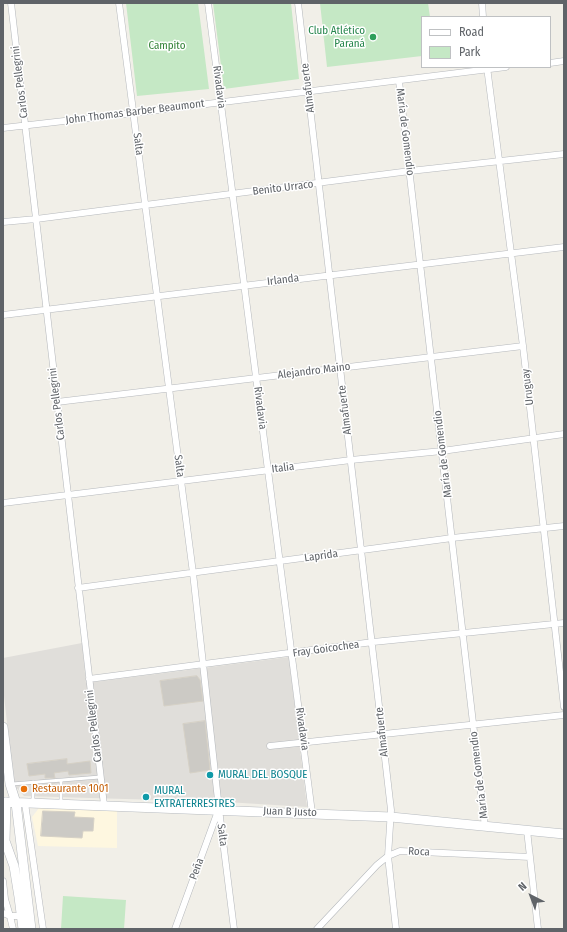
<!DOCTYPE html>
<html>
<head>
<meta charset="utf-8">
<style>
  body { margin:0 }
  #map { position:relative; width:567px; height:932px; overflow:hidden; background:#f1efe8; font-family:"Fira Sans Condensed",sans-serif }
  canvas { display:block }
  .frame { position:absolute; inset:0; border:4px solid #5f6368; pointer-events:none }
  .legend { position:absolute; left:421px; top:16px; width:130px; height:52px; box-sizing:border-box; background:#fff; border:1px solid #bfc1c3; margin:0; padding:5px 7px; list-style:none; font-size:12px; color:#5f6368 }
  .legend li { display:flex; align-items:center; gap:8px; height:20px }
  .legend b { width:20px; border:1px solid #bfc1c3 }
  .north { position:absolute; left:511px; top:876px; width:40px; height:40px; -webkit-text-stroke:3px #fff; paint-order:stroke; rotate:318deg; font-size:11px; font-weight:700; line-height:16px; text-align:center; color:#5f6368 }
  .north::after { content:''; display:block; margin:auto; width:14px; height:18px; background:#5f6368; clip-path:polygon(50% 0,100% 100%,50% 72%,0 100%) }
</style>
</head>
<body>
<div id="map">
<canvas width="567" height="932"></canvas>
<div class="frame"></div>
<ul class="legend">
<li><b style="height:5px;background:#fff"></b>Road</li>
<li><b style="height:11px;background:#c5e8c5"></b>Park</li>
</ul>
<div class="north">N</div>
</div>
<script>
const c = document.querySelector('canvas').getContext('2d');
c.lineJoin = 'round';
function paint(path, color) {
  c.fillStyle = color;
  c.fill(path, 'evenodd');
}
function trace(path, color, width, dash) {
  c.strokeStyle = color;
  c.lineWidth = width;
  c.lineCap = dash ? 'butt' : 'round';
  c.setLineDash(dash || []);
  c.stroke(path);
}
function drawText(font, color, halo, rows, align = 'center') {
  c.font = font + ' "Fira Sans Condensed",sans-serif';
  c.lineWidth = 3;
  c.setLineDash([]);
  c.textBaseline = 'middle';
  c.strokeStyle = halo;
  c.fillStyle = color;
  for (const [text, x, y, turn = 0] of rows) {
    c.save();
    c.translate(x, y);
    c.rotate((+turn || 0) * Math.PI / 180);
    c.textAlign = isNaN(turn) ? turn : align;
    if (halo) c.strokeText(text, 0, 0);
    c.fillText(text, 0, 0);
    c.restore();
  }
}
paint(new Path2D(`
  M 39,808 L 117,811 L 117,848 L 38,846 L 32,817 Z`), '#fef7e0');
paint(new Path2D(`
  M 82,643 L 86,683 L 289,657 L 307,807 L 226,802 L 24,796 L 14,785 L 3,687 L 3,658 Z`), '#e0deda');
paint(new Path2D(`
  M 126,3 L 198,3 L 209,89 L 137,96 Z
  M 213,3 L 291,3 L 299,79 L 224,89 Z
  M 320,3 L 428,3 L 430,17 L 422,17 L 422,56 L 327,67 Z
  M 63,896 L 126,900 L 124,929 L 61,929 Z`), '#c5e8c5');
const building = new Path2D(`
  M 197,676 L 200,680 L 203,701 L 164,706 L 160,681 Z
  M 205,721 L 210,770 L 190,773 L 183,724 Z
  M 67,759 L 67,764 L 90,761 L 91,773 L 69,775 L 68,771 L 54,773 L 55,778 L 45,778 L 45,774 L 29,776 L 27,764 Z
  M 45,784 L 55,784 L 56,790 L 46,790 Z
  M 43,811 L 75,812 L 74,817 L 94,818 L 93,831 L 83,831 L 82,838 L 41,836 Z`);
paint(building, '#cccac5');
trace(building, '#d6d1c6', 1);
const service = new Path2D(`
  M 61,781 L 61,803
  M 33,782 L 33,802
  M 12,784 L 100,777`);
const minor = new Path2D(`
  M 11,3 L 104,805
  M 119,3 L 193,573 L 219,809 L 234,929
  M 208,3 L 312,813
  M 298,3 L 391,810 L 388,856 L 396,929
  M 482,3 L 483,17
  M 550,63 L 564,61
  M 487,67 L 523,346 L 564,707
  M 399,81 L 485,827
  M 3,128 L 134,113 L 506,67
  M 3,222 L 36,219 L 410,171 L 564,154
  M 3,315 L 564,247
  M 57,402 L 523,346
  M 3,503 L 351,460 L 442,451 L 564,434
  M 78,588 L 452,538 L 564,526
  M 89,679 L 373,642 L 564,623
  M 270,746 L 564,715
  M 25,803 L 43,929
  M 527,830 L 538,929
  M 3,881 L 5,899 L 10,916 L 22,916
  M 3,913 L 10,916 L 13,929
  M 175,929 L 218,811
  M 317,929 L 377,865 L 388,856 L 400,851 L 530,857`);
const secondary = new Path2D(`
  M 3,727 L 10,784 L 16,803 L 31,929
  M 3,802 L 391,817 L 564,834
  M 6,802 L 5,841 L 14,866 L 19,897 L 23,929`);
trace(service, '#b5b8bc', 4);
trace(minor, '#b5b8bc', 7);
trace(secondary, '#b6babf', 10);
trace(service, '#fff', 3);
trace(minor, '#fff', 6);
trace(secondary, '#fff', 9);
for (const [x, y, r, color] of [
  [373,37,4,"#2e9e5b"],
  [210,775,4,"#0f9aa8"],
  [24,789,4,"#e8710a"],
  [146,797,4,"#0f9aa8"]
]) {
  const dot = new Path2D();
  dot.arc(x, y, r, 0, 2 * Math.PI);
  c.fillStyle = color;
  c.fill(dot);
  trace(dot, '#fff', 1.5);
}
drawText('11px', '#27864d', '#fff', [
  ["Club Atlético",365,31],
  ["Paraná",365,44]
], 'right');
drawText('11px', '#348238', '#fff', [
  ["Campito",167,46]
]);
drawText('11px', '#5f6368', '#fff', [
  ["Carlos Pellegrini",20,82,-97],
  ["Rivadavia",219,87,83],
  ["Almafuerte",308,88,-97],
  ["John Thomas Barber Beaumont",135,112,-7],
  ["María de Gomendio",405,132,83],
  ["Salta",138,144,83],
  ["Benito Urraco",283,188,-7],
  ["Irlanda",283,280,-7],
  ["Alejandro Maino",314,371,-7],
  ["Uruguay",528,387,-97],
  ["Carlos Pellegrini",57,404,-97],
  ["Rivadavia",260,408,83],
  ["Almafuerte",345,410,-97],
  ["María de Gomendio",443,454,-97],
  ["Salta",179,466,83],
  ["Italia",283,468,-7],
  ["Laprida",321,556,-8],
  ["Fray Goicochea",326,649,-8],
  ["Carlos Pellegrini",94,726,-97],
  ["Rivadavia",302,729,82],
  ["Almafuerte",382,732,-96],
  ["María de Gomendio",479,775,-97],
  ["Juan B Justo",290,812,2],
  ["Salta",222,835,83],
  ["Roca",419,852,3],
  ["Peña",197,869,-70]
]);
drawText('11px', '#0d838f', '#fff', [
  ["MURAL DEL BOSQUE",218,775],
  ["MURAL",154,791],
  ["EXTRATERRESTRES",154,804]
], 'left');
drawText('11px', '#c56008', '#fff', [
  ["Restaurante 1001",32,789]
], 'left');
</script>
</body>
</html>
